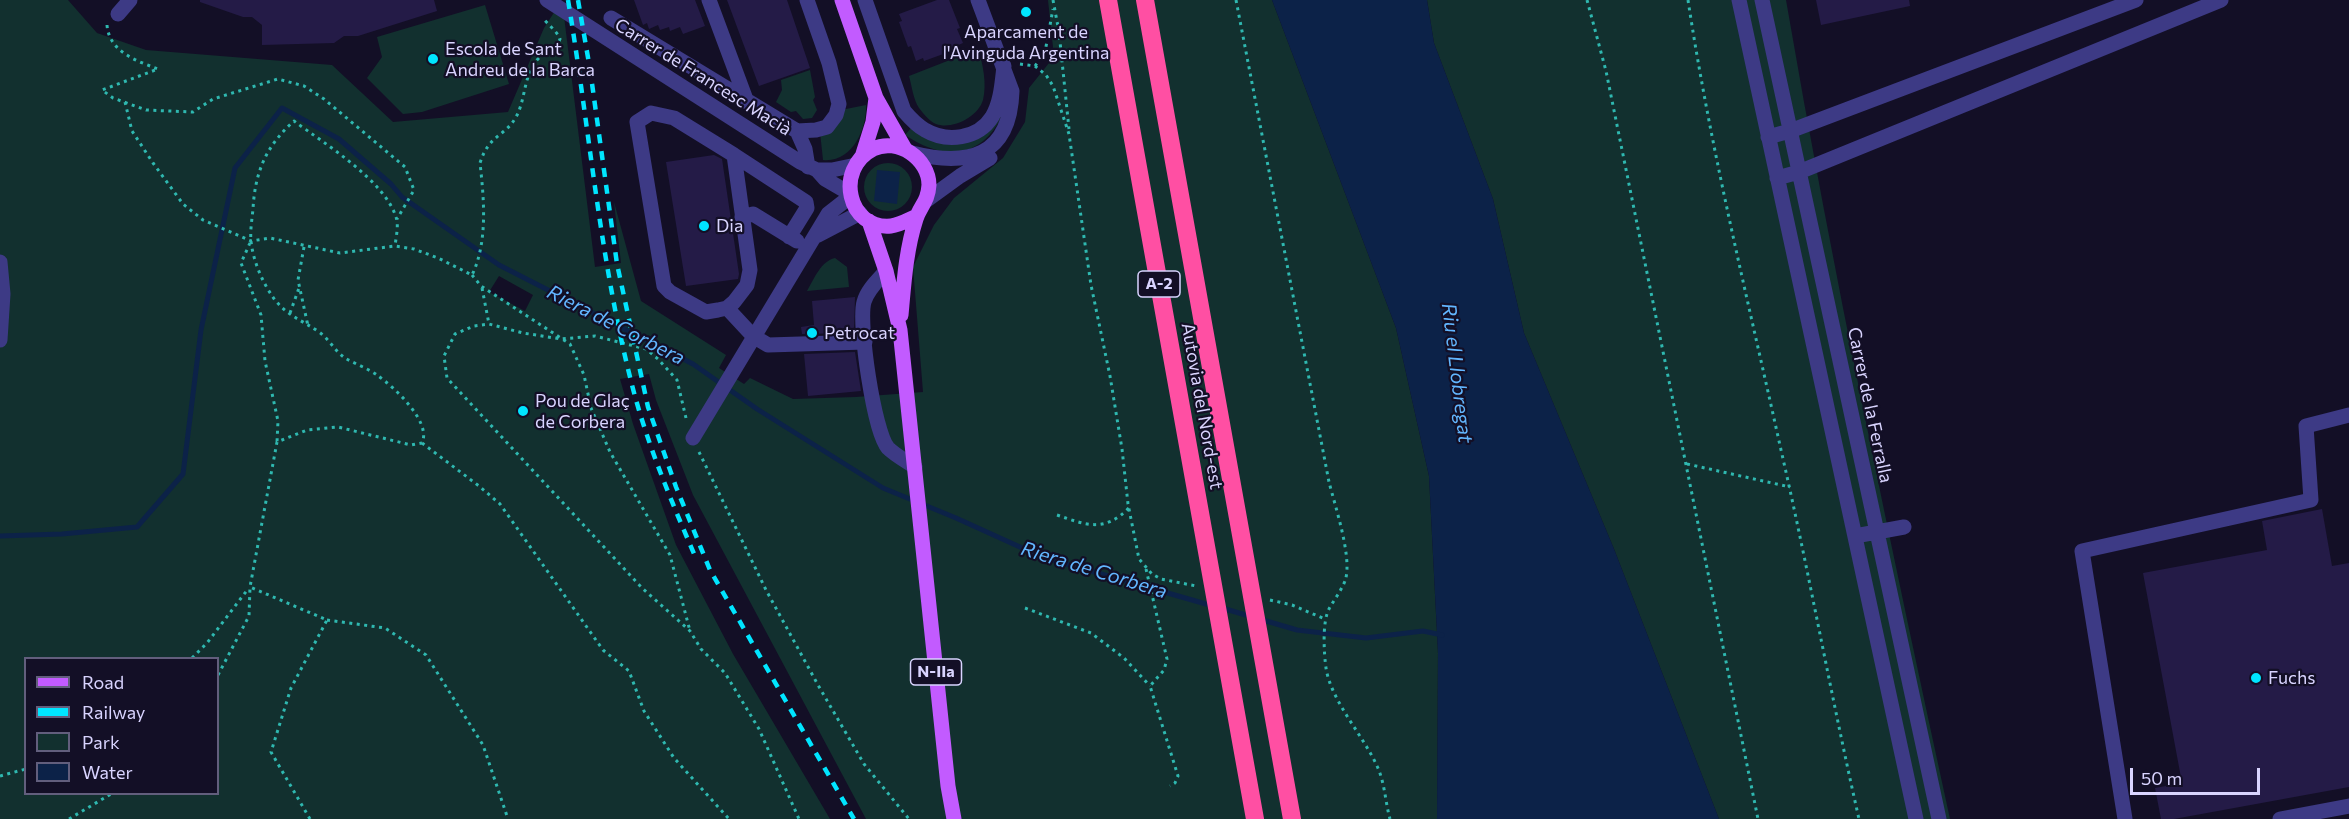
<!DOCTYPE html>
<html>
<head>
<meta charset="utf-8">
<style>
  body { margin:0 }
  #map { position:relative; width:2349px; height:819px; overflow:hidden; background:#130f26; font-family:Commissioner,sans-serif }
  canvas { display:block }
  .legend { position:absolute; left:24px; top:657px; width:195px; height:138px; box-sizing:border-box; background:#130f26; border:2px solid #625e7d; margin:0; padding:8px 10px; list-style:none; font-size:18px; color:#d9d4ff }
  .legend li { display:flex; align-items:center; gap:12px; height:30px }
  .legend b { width:30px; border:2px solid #625e7d }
  .scale { position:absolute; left:2130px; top:768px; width:130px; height:27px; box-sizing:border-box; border:3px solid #d9d4ff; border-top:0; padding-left:8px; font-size:18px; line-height:21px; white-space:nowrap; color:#d9d4ff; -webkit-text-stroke:4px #130f26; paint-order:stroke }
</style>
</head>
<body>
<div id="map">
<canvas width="2349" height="819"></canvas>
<ul class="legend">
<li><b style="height:8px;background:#c25bff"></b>Road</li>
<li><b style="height:8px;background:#00e5ff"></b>Railway</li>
<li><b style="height:16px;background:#12302f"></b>Park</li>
<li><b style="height:16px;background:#0c2248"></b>Water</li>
</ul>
<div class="scale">50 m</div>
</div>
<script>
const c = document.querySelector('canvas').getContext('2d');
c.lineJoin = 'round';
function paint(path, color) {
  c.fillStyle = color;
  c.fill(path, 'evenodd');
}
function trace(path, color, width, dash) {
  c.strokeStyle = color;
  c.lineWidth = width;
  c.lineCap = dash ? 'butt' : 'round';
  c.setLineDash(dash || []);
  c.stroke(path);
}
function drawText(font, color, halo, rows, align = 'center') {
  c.font = font + ' Commissioner,sans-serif';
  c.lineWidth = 4.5;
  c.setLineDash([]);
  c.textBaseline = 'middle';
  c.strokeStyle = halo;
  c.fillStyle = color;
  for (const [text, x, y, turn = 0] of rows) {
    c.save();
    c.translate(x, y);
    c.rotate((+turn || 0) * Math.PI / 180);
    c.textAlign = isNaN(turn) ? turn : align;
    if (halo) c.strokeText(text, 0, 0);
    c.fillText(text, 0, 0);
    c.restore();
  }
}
paint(new Path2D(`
  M 0,0 L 68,0 L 97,33 L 146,50 L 332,65 L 393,122 L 508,112 L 544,28 L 562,0 L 595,267 L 621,263 L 614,202 L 641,301 L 726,355 L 719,368 L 744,384 L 750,378 L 793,399 L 856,397 L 923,392 L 913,267 L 934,225 L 954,198 L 1003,158 L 1025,122 L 1029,88 L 1049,63 L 1053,47 L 1048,0 L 1272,0 L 1396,328 L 1429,476 L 1438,653 L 1437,819 L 866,819 L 693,495 L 656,400 L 649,374 L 620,379 L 633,424 L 676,545 L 733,654 L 830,819 L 0,819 ZM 499,276 L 533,295 L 525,311 L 489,292 ZM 26,658 L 218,658 L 218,794 L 26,794 Z
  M 1427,0 L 1786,0 C 1833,274 1891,547 1950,819 L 1719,819 L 1614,549 L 1524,333 L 1493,199 L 1434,43 Z
  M 485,5 L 509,84 L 422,112 L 403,114 L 367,78 L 382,57 L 377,37 Z
  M 978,49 C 983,64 987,84 983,100 C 978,117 952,130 936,124 C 929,121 923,113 919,108 C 913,99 912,86 909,76 Z
  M 810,70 L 815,97 L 813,100 L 817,110 L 812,118 L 803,119 L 796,111 L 791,112 L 776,102 L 782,90 L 781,80 Z
  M 866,105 C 867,129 852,163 823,160 L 820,132 L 841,110 Z
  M 999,116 L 1001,118 C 979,160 942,160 905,135 L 911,128 C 955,157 961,142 999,116 Z
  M864 187a24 24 0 1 1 48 0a24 24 0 1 1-48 0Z
  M 835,258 L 847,267 L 849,287 L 807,291 C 814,279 821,261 835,258 Z`), '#12302f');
paint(new Path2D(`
  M 1272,0 L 1427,0 L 1434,43 L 1493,199 L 1524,333 L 1614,549 L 1719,819 L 1437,819 L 1438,653 L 1429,476 L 1396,328 Z
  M 877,170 L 900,172 L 897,204 L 874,201 Z`), '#0c2248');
trace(new Path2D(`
  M 0,536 L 62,534 L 137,527 L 183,474 L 201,330 L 235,168 L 282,108 L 339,139 L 391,184 L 402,197 L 499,265 L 693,364 L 757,409 L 883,488 L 956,518 L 1042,557 L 1213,606
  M 1222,608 L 1297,630 L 1366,638 L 1423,631 L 1442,635`), '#0c2248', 5);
paint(new Path2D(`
  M 200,0 L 434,0 L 437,11 L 358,36 L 344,36 L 334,43 L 262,45 L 262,25 L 252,17 L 243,17 L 200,2 Z
  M 634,0 L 695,0 L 705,26 L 683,34 L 680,27 L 670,31 L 669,27 L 660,30 L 658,25 L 649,29 L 647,23 L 643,25 Z
  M 727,0 L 787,0 L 810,68 L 759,86 Z
  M 937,0 L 949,0 L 960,28 L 957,29 L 963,43 L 956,46 L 957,49 L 924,61 L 923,58 L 916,61 L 911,46 L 908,47 L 899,22 L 902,21 L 899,14 Z
  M 1816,0 L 1909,0 L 1910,6 L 1821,25 Z
  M 714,155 L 722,159 L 739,274 L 738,279 L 686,286 L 666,162 Z
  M 855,297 L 854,333 L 802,334 L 801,327 L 814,325 L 812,301 Z
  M 855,352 L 861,391 L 808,396 L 804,354 Z
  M 2322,509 L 2332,566 L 2349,563 L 2349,787 L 2174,819 L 2161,819 L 2155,788 L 2182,783 L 2143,573 L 2267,550 L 2262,521 Z`), '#241b47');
trace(new Path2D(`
  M 1053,0 L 1059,32 L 1069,129
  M 1236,0 L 1329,482 C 1335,506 1353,559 1345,581 C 1341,591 1334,600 1329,609 C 1322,622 1324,654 1326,668 C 1331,701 1363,735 1377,766 C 1385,783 1385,801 1390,819
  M 1587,0 L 1606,71 L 1758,819
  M 1688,0 C 1711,152 1748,300 1781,450 C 1809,572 1831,696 1859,819
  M 107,25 C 109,52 137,61 158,69 L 102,90 L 113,98 L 146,110 L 193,112 L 213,99 L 278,79 L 304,86 L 324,99 L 405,167 L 414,190 L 397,219
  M 1020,64 L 1035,66 L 1046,75 L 1053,86 L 1069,134 L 1091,285 L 1110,376 L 1122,449 L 1128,504 L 1139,559 L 1152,574 L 1161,579 L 1196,586
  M 1035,66 L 1045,52 L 1053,9
  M 125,102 L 132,131 L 153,163 L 183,204 L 203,220 L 251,241 L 270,238 L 340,253 L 395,246 L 414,249 L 438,258 L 472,275 C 488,242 484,199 480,163 C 489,134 505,137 516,117 C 526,99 523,77 537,60 C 545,51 555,52 560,39 C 558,32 547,24 543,18
  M 250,243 L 241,263 L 261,315 L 265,361 L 278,421 L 277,442
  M 304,247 L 298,280 L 308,326
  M 472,275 L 481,286 L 570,344 L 584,375 L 591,408 L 610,452 L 670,555 L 690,631
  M 482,288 L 489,324
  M 290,313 L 299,288
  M 686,418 L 677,380 L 658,359 L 646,349 L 595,336 L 561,339 L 523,333 L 489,324 L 474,326 L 455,334 L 444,356 L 447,378 L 642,588 L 690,631 L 701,649 L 725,673 L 759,729 L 799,819
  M 422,443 L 479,486 L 500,504 L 603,650 L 629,671 L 644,711 L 674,758 L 729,819
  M 699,452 L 766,590 L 818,685 L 864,764 L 909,819
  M 1687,464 L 1790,487
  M 1057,515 C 1086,525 1104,533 1129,508
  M 1146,569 L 1167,659 L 1164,670 L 1150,686 L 1178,776 L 1175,783 L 1170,786
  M 1270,600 L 1292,605 L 1325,619
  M 1025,608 L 1091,633 L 1124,658 L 1150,686
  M 327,620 L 385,628 L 426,655 L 483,745 L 508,819
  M 192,658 L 207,643 L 248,589
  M 218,675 L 249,616 L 250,587
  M 0,776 L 26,769
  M 69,819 L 111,794
  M 310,819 L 271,752 L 291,688 L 327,620 L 250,587 L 277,442 L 307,430 L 338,427 L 411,445 L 422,443 C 432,422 394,387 377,375 C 367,368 355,364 345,358 C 335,351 329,339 319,332 C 302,320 289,317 275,300 C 263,284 253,261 251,241 C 250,231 252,219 253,209 C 255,172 266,146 294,121 C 325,144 384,180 396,217 C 399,225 396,237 395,246`), '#2fb8b0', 3, [3, 4.5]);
trace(new Path2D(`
  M 547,0 L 800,162 L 817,170 L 825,179 L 849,193
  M 709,0 L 747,102
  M 865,0 L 904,111 C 910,118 916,125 925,130 C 947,143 978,139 992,117 C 1001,102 1002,83 1004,66
  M 1739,0 L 1916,819
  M 1762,0 L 1939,819
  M 118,14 L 130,0
  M 611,18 L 797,131 L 805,149 L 808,167
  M 651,113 L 674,118 L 734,155 L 750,270 L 747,285 L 734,302 L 727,308 L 718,310 L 706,312 L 670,292 L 664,286 L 637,122 Z
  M 797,131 L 816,130 L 827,127 L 836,115 L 839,104 L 829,63 L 807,0
  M 1768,137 L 1790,131 L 2136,0
  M 912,153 C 968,167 1010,157 1012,91 L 978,0
  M 734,155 L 806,202 L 807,208 L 789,237
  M 817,170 L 832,170 L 856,165
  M 1777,178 L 1799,172 L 2221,0
  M 927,200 L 960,176 L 990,158
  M 742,217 L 753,214 L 797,241
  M 818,235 L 860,213
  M 0,262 L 3,294 L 0,340
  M 886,271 C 878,280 867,290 864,302 C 858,323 874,432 888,448 C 895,455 906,461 915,467
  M 727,308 L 753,336 L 768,345 L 865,342
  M 693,438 L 828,214 L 851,196
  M 1855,536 L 1904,527
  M 2125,819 L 2082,551 L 2311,500 L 2306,426 L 2349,415
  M 2280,819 L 2349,806`), '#3d3a85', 15);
trace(new Path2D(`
  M 842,0 L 876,98 L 905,149
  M 862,157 L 873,122 L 876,98
  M 869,221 L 886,271 L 900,330 L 948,786 L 954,819
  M 901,315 C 904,282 906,250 916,219 C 920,206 928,202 929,185 C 929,159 898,137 873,149 C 834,169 848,230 891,226 C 900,225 908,220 917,216`), '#c25bff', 15);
trace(new Path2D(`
  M 1108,0 L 1255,819
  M 1145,0 L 1292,819`), '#ff4fa3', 18);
trace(new Path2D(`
  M 568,0 C 589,125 599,253 630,377 C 645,439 670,498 695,556
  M 578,0 L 590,69 L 617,264 L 648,407 L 676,487 L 710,570 L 854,819`), '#00e5ff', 4.5, [9, 8]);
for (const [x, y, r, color] of [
  [1026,12,6,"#00e5ff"],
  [433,59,6,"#00e5ff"],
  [704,226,6,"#00e5ff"],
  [812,333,6,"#00e5ff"],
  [523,411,6,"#00e5ff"],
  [2256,678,6,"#00e5ff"]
]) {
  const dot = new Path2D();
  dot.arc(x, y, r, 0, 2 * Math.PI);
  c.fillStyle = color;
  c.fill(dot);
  trace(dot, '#130f26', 2);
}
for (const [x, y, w] of [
  [1159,284,42],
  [936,672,51]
]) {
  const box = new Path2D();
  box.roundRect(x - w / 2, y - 13, w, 26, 4.5);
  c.fillStyle = '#130f26';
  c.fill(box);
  trace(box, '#d9d4ff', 1.5);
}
drawText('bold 16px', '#d9d4ff', null, [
  ["A-2",1159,284],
  ["N-IIa",936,672]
]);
drawText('18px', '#d9d4ff', '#130f26', [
  ["Aparcament de",1026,32,"center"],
  ["l'Avinguda Argentina",1026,53,"center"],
  ["Escola de Sant",445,49],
  ["Andreu de la Barca",445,70],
  ["Dia",716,226],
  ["Petrocat",824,333],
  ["Pou de Glaç",535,401],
  ["de Corbera",535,422],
  ["Fuchs",2268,678]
], 'left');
drawText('18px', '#d9d4ff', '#130f26', [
  ["Carrer de Francesc Macià",703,77,32],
  ["Carrer de la Ferralla",1870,405,78],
  ["Autovia del Nord-est",1202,406,80]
]);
drawText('italic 20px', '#62b6ff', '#130f26', [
  ["Riera de Corbera",616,325,27],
  ["Riu el Llobregat",1457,373,83],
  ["Riera de Corbera",1094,570,17]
]);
</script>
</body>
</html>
